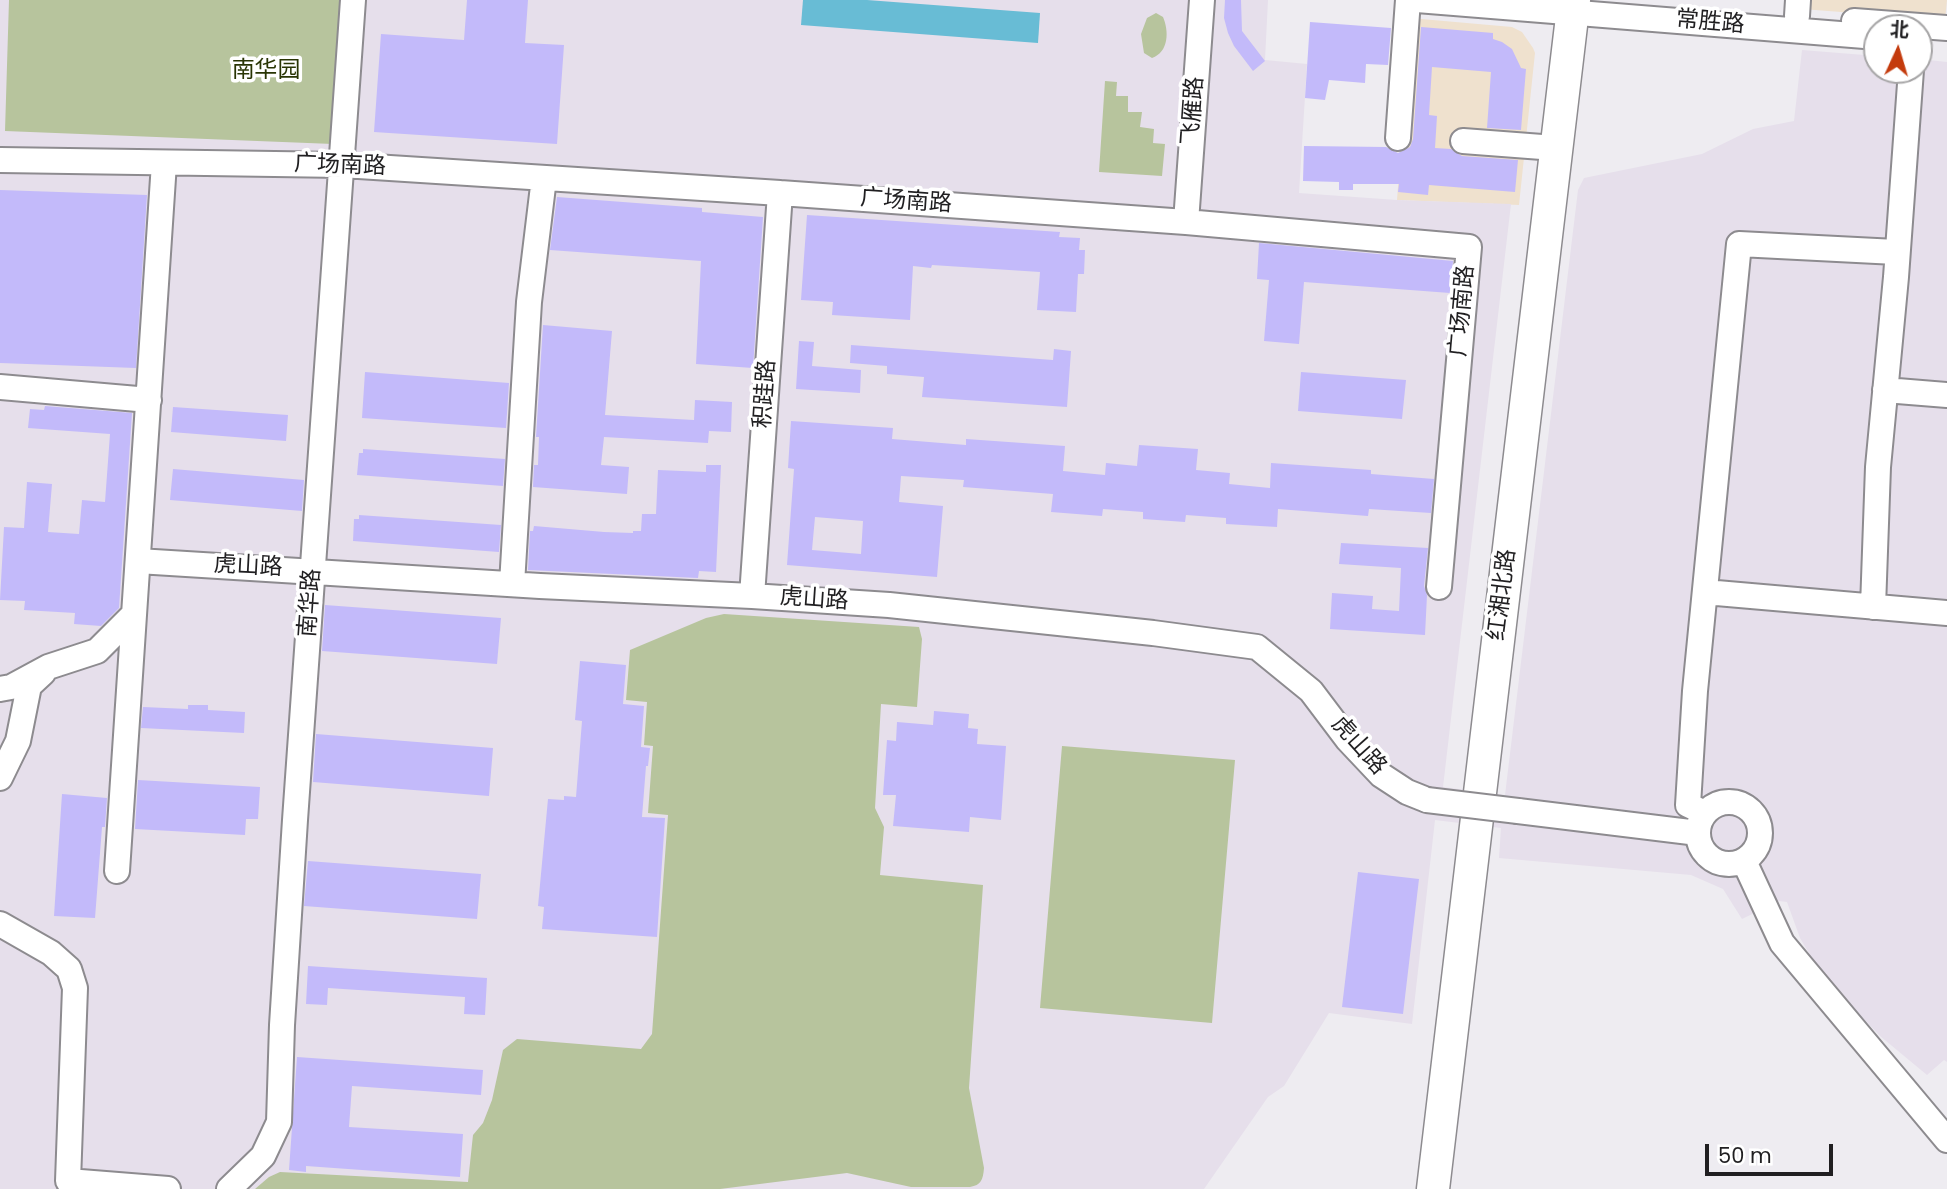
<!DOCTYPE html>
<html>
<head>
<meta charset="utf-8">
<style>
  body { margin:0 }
  #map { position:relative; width:1947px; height:1189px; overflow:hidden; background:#eeecf1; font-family:Poppins,"Noto Sans SC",sans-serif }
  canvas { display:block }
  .north { position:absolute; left:1863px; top:14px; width:70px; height:70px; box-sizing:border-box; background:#fff; border:2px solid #a6a5a6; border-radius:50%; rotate:4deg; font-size:19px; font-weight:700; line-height:28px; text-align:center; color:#201f21 }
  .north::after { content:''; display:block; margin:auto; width:24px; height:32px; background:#c43b0d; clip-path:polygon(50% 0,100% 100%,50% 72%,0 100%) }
  .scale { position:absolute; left:1705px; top:1144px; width:128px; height:32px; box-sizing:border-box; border:4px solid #201f21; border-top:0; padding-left:9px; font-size:21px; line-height:24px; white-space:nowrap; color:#201f21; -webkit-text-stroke:5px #fff; paint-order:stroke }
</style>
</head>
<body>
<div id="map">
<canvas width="1947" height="1189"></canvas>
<div class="north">北</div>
<div class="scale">50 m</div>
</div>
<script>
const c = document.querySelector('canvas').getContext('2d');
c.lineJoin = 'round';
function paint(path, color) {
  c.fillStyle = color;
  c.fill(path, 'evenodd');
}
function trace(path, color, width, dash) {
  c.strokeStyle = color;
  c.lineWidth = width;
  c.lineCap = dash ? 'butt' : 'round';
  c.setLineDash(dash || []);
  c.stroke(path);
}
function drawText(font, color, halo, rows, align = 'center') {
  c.font = font + ' Poppins,"Noto Sans SC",sans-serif';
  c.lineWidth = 7;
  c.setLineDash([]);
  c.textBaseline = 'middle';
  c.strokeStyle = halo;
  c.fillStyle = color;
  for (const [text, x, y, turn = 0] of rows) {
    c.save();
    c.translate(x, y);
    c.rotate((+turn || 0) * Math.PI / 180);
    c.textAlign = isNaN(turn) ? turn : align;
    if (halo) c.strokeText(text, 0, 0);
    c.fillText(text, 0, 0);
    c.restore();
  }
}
paint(new Path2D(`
  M 1803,0 L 1947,0 L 1945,20 L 1802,9 Z
  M 1410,18 L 1512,27 L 1522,32 L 1533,48 L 1535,53 L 1519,205 L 1397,200 Z`), '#efe1ce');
paint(new Path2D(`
  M 0,0 L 1268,0 L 1265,60 L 1307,64 L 1299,193 L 1397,200 L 1511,204 L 1443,787 L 1505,795 L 1578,190 L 1584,178 L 1702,154 L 1753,129 L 1794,121 L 1802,50 L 1877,56 L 1877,70 L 1919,70 L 1919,59 L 1947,62 L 1947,1062 L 1944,1060 L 1927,1075 L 1880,1036 L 1822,975 L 1800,938 L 1787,902 L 1779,901 L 1742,919 L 1723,889 L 1691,875 L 1499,858 L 1501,828 L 1435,820 L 1412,1024 L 1329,1013 L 1284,1086 L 1268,1097 L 1204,1189 L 0,1189 Z`), '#e6dfeb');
paint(new Path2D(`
  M 9,0 L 341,0 L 333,144 L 5,131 Z
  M 1156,13 L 1163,17 C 1169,31 1169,52 1152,58 L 1144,53 L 1141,34 L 1147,18 Z
  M 1105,81 L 1117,82 L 1116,96 L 1128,96 L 1128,112 L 1142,112 L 1140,127 L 1154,129 L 1153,143 L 1165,144 L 1162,176 L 1099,172 Z
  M 724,614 L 919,627 L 922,639 L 917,707 L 881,704 L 875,808 L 884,827 L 880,875 L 983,885 L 969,1088 L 984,1168 C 983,1180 981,1185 970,1187 L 911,1187 L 847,1173 L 720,1189 L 255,1189 L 269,1177 L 280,1172 L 468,1182 L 473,1135 L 483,1123 L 492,1100 L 503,1050 L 517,1039 L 641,1049 L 652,1034 L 668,815 L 648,813 L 653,746 L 644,745 L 647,702 L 626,700 L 630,650 L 706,618 Z
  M 1062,746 L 1235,760 L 1212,1023 L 1040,1008 Z`), '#b7c49d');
paint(new Path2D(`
  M 803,0 L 867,0 L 1040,13 L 1038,43 L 801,25 Z`), '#68bcd5');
paint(new Path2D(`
  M 467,0 L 528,0 L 525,43 L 564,45 L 557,144 L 374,132 L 381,34 L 464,40 Z
  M 1225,0 L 1241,0 L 1242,31 L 1265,61 L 1253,71 L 1234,46 L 1228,33 L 1224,18 Z
  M 1310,22 L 1391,28 L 1388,65 L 1366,64 L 1365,83 L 1329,80 L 1325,100 L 1305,98 Z
  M 1421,27 L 1493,33 L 1493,39 L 1502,42 L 1512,49 L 1521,68 L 1526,69 L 1521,130 L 1487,128 L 1491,72 L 1432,67 L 1429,115 L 1437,116 L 1435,148 L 1451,149 L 1462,156 L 1518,160 L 1515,192 L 1429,185 L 1428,195 L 1398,192 L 1399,184 L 1353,184 L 1353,190 L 1339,190 L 1339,182 L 1303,181 L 1304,146 L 1386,147 L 1398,153 L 1410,147 L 1413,139 Z
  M 0,190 L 147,195 L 136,368 L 0,363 Z
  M 557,197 L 702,208 L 702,212 L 763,217 L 753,368 L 696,364 L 701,261 L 550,250 Z
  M 807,215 L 1060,232 L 1059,237 L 1080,238 L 1079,250 L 1085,250 L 1084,274 L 1078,274 L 1076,312 L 1037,310 L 1040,272 L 932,265 L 931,268 L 913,266 L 910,320 L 832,315 L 833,302 L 801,300 Z
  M 1259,243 L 1453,261 L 1450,293 L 1304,282 L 1299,344 L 1264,341 L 1269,280 L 1257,279 Z
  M 543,325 L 612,331 L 605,415 L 694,420 L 695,400 L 732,402 L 731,432 L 709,431 L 708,443 L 604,437 L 601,465 L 629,467 L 627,494 L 533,487 L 534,465 L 538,465 L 539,437 L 536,437 Z
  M 799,341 L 814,342 L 812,366 L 861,370 L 860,393 L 796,389 Z
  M 851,345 L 1053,360 L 1054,349 L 1071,351 L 1067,407 L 922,397 L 924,377 L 887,374 L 887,366 L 850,363 Z
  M 365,372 L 509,383 L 506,428 L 362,418 Z
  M 1301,372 L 1406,380 L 1402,419 L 1298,411 Z
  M 45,406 L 132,413 L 119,608 L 101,626 L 74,624 L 75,613 L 24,610 L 25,601 L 0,600 L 4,527 L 24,528 L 27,482 L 52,484 L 48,532 L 79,534 L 82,500 L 105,502 L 110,434 L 28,428 L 30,409 L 44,410 Z
  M 173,407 L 288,415 L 286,441 L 171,432 Z
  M 791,421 L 893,428 L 892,439 L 966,445 L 966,439 L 1065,446 L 1063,471 L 1105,475 L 1106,463 L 1137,466 L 1139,445 L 1198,449 L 1196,470 L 1230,473 L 1229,484 L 1270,488 L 1271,463 L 1371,470 L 1371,474 L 1434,479 L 1431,513 L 1369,509 L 1368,516 L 1278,509 L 1277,527 L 1226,524 L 1226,518 L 1186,515 L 1185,522 L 1143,519 L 1143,512 L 1103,509 L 1102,516 L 1051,512 L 1053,494 L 963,487 L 964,480 L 901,476 L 899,502 L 943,506 L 937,577 L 787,565 L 794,469 L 788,468 ZM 815,517 L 863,521 L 861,554 L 812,550 Z
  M 363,449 L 505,459 L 503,486 L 357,475 L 359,453 L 363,453 Z
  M 706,465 L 721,465 L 716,572 L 699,571 L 698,578 L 528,570 L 530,531 L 533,531 L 534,526 L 604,532 L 633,533 L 633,531 L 641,531 L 642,514 L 656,514 L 658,470 L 706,472 Z
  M 173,469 L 304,480 L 302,511 L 170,500 Z
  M 359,515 L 501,525 L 499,552 L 353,541 L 354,519 L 359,519 Z
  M 1341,543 L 1428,548 L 1424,586 L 1427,595 L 1425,635 L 1330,629 L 1332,593 L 1373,596 L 1372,609 L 1399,611 L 1401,568 L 1339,564 Z
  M 325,605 L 501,618 L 497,664 L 322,651 Z
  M 580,661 L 626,665 L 623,704 L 644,706 L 641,747 L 650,748 L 648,766 L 646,766 L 642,817 L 665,818 L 657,937 L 542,929 L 544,907 L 538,906 L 548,799 L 564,800 L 564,796 L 576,797 L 582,721 L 575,720 Z
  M 188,705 L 208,705 L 208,710 L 245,712 L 244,733 L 141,728 L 143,707 L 188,709 Z
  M 934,711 L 969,714 L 968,728 L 978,729 L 977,744 L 1006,746 L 1001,820 L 970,817 L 969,832 L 893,826 L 896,795 L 883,795 L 887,740 L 896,741 L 897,722 L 933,725 Z
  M 316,734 L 493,748 L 489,796 L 313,782 Z
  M 138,780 L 260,787 L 258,819 L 246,819 L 245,835 L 135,829 Z
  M 62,794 L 107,798 L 105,827 L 102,827 L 95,918 L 54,916 Z
  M 308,861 L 481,874 L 477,919 L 304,906 Z
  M 1358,872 L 1419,879 L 1403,1014 L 1342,1007 Z
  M 308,966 L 487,978 L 485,1015 L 464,1014 L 465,997 L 328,988 L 327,1005 L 306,1004 Z
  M 297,1057 L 483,1070 L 481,1095 L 352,1086 L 349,1127 L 463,1134 L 460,1177 L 306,1166 L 306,1172 L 289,1170 Z`), '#c3bafa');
const minor = new Path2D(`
  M 1417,0 L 1877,37
  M 1797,16 L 1798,0
  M 1854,21 L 1947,28
  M 1398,138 L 1408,0
  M 1463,141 L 1542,147
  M 0,160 L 343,165 L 780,193 L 1186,222 L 1469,247 L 1439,587
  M 1186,222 L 1202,0
  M 0,387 L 149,400
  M 1885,390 L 1947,395
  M 138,561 L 540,586 L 752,596 L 889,605 L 1153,633 L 1257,647 L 1311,691 L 1348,740 L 1381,775 L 1407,792 L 1427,800
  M 512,584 L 529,302 L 544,178
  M 1705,592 L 1947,613
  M 752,596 L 780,193
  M 1873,607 L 1878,467 L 1896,277 L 1911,70
  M 0,689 L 11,687 L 48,667 L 97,651 L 133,615
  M 0,778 L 18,741 L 29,686 L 43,673
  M1698 833a31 31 0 1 1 62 0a31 31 0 1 1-62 0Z
  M 1518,811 L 1698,833
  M 1705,813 L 1688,805 L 1695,691 L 1739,244 L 1896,252
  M 1744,861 L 1782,943 L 1947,1140
  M 117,871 L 164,163
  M 0,924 L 51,953 L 69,969 L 75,988 L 68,1181 L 168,1189
  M 229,1189 L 263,1156 L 279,1122 L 282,1025 L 295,820 L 353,0`);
const major = new Path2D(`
  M 1433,1189 L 1574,0`);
trace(minor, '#8d8b8f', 28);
trace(major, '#8d8b8f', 35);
trace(minor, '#fff', 24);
trace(major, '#fff', 32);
const minorBridge = new Path2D(`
  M 1427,800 L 1518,811`);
trace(minorBridge, '#8d8b8f', 28, []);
trace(minorBridge, '#fff', 24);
drawText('23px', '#201f21', '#fff', [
  ["常胜路",1710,23,5],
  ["飞雁路",1194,111,-86],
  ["广场南路",340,166,2],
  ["广场南路",906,202,4],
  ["广场南路",1463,311,-85],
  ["积跬路",766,394,-86],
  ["虎山路",248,567,3],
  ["红湘北路",1503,595,-83],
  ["虎山路",814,600,4],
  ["南华路",311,603,-86],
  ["虎山路",1358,746,48]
]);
drawText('23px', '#293504', '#fff', [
  ["南华园",266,71]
]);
</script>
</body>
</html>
